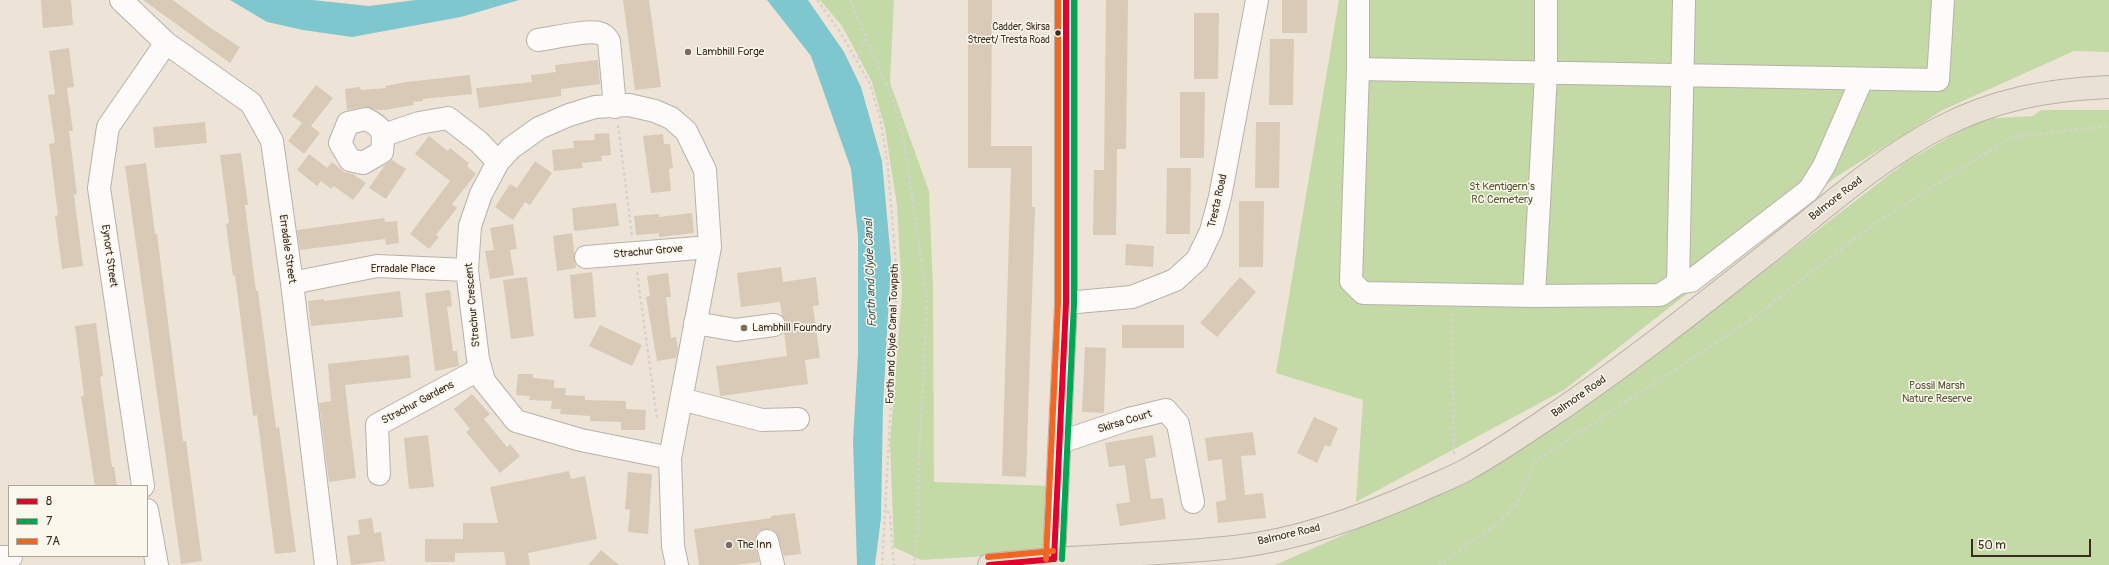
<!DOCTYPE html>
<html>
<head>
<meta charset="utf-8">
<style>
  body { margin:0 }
  #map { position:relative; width:2109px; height:565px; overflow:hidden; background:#ede4d7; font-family:Pangolin,sans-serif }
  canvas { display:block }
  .legend { position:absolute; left:8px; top:485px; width:140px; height:72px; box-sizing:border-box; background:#fbf7ec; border:1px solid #aea59a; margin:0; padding:5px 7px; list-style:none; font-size:12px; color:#3b2a1e }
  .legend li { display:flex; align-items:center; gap:8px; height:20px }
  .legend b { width:20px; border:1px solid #aea59a }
  .scale { position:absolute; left:1971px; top:539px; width:120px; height:18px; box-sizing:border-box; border:2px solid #3b2a1e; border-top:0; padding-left:5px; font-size:12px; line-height:14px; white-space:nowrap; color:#3b2a1e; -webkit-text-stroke:3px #fbf7ec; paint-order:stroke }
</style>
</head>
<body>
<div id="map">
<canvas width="2109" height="565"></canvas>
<ul class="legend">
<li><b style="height:5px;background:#e4002b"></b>8</li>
<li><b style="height:5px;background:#00a651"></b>7</li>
<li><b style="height:5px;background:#f26522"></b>7A</li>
</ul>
<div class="scale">50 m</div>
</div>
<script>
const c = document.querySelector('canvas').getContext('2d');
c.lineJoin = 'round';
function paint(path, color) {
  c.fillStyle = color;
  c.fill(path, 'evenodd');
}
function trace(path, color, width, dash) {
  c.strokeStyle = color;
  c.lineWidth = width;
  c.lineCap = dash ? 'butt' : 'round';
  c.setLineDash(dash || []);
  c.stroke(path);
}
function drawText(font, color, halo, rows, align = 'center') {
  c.font = font + ' Pangolin,sans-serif';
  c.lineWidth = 3;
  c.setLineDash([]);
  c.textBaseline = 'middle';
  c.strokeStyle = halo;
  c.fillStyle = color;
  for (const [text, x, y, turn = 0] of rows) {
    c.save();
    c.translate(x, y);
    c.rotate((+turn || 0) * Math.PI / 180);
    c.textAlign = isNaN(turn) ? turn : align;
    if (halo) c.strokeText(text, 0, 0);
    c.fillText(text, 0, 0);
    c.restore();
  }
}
paint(new Path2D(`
  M 820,0 L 894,0 L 890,83 L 929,191 L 933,288 L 934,482 L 1054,486 L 1050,552 L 921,560 L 894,547 L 890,443 L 902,292 L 897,206 L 885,128 L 872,82 L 842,26 Z
  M 1339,0 L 2109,0 L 2109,52 L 2074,51 L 1943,110 L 1836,177 L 1564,390 L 1356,502 L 1363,400 L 1276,373 Z
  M 2041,110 L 2109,110 L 2109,565 L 1275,565 L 1452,487 L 1731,297 L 1907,161 L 1981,119 L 2033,116 Z`), '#c3daa7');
paint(new Path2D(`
  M 230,0 L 312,0 L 369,6 L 416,0 L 519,0 L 461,17 L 352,37 L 303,30 L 267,22 Z
  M 767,0 L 808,0 L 844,52 L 861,87 L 882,161 L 891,260 L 883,406 L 881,518 L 875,565 L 857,565 L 853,441 L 858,354 L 858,236 L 851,169 L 811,56 Z`), '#7fc7cf');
paint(new Path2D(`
  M 41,0 L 71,0 L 73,25 L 43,28 Z
  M 143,0 L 173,0 L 212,29 L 240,47 L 230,63 Z
  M 623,0 L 649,0 L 661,87 L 635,90 Z
  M 968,0 L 992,0 L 991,146 L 1032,146 L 1032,207 L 1035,207 L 1026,477 L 1002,476 L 1011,168 L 968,168 Z
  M 1106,0 L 1128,0 L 1126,149 L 1117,149 L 1116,235 L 1093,235 L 1094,170 L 1104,170 Z
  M 1282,0 L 1307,0 L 1307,33 L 1282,33 Z
  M 1194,13 L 1219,13 L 1218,79 L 1194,79 Z
  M 1270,39 L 1294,39 L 1293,105 L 1269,105 Z
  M 69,48 L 74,87 L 67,88 L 73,131 L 69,131 L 77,194 L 74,195 L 83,266 L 62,269 L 55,216 L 58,215 L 49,144 L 55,143 L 48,95 L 55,94 L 49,51 Z
  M 598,60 L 600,84 L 561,89 L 561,96 L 479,108 L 476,88 L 532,82 L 531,75 L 556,72 L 555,65 Z
  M 470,75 L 472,94 L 423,99 L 423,101 L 413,102 L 414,105 L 385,110 L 377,110 L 364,107 L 347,110 L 345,89 L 360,87 L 361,90 L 386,88 L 385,86 L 406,82 Z
  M 316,85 L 333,98 L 311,126 L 320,133 L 304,154 L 288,141 L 302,123 L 292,116 Z
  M 1180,92 L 1205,92 L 1204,158 L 1180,158 Z
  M 205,122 L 207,143 L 155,148 L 153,127 Z
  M 1256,122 L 1280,122 L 1279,188 L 1255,188 Z
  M 609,133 L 611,155 L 601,156 L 602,161 L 582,163 L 583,168 L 554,171 L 552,150 L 574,148 L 573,141 L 595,140 L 594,134 Z
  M 663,134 L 664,144 L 670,144 L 673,168 L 669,169 L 671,191 L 651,193 L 643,136 Z
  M 429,136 L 448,151 L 450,148 L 469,163 L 467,166 L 476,174 L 452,204 L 457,208 L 436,235 L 439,237 L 429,249 L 410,234 L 450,181 L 415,154 Z
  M 241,153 L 248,205 L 245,205 L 256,291 L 258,291 L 276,428 L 279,427 L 296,552 L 275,554 L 257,415 L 253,416 L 235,275 L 233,276 L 226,224 L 229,223 L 220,155 Z
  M 309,154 L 327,168 L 332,162 L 344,172 L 353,174 L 366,183 L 353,200 L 334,186 L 331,189 L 321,181 L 317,186 L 297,170 Z
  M 392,160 L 406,169 L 386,199 L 369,188 L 385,165 Z
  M 535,161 L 552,173 L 530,205 L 525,202 L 513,220 L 495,207 L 510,184 L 517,188 Z
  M 146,163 L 155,234 L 157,234 L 183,441 L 186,441 L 202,561 L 181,564 L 125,166 Z
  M 1167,168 L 1191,168 L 1190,234 L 1166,234 Z
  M 1239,201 L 1264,201 L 1263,267 L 1239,267 Z
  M 616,203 L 619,226 L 574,231 L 572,208 Z
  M 692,213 L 694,233 L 659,237 L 659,233 L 636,235 L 634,216 L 659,214 L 659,217 Z
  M 384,218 L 385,222 L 397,221 L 399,243 L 386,245 L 385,239 L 300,250 L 297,230 Z
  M 513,224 L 517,249 L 510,250 L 514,275 L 490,279 L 485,251 L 494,250 L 490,228 Z
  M 572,233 L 576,268 L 557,271 L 553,236 Z
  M 1126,244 L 1154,246 L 1153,267 L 1125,265 Z
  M 781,267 L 783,282 L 816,277 L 819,305 L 813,306 L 820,358 L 805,360 L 808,384 L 720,396 L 716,366 L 787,356 L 784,332 L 786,323 L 782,316 L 780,302 L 741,307 L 737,273 Z
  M 592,272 L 596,317 L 574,319 L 570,275 Z
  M 668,273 L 671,297 L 666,297 L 671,338 L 676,337 L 678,349 L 676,358 L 657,361 L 646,297 L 650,296 L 647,276 Z
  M 527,277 L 534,336 L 511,339 L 503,280 Z
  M 1240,277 L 1256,292 L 1217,337 L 1200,323 Z
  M 450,290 L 452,306 L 447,307 L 453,351 L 457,351 L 459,366 L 435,371 L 425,293 Z
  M 400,291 L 403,317 L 311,326 L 308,301 L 324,299 L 324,301 Z
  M 96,323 L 103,376 L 100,377 L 112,467 L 114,467 L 117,486 L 95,486 L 81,396 L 84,396 L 75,326 Z
  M 600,325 L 642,345 L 632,366 L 589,346 Z
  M 1122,325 L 1184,325 L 1184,348 L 1122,348 Z
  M 1085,347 L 1106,348 L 1104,413 L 1082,412 Z
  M 409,355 L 411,378 L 345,385 L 356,478 L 329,482 L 319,403 L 331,401 L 328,364 Z
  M 518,374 L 533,374 L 533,378 L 554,380 L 554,388 L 566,388 L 565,395 L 585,396 L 585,400 L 626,401 L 626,409 L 646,410 L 645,430 L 621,430 L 621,422 L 590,421 L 590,416 L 560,414 L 561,409 L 551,409 L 552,401 L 529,400 L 530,396 L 516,395 Z
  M 472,394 L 490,414 L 484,419 L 507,447 L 510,444 L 520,456 L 500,473 L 466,432 L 470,429 L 454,409 Z
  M 1314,417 L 1338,428 L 1330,447 L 1325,445 L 1317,463 L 1297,453 Z
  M 1253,432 L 1256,455 L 1241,456 L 1245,495 L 1263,493 L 1266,518 L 1218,523 L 1216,502 L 1226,500 L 1222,459 L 1208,461 L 1205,438 Z
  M 428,435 L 434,487 L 409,489 L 404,438 Z
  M 1153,435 L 1156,457 L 1145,459 L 1151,499 L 1163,498 L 1166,519 L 1120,526 L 1116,504 L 1130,502 L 1125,465 L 1109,467 L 1105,443 Z
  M 569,471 L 571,479 L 585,476 L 597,539 L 528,553 L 530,565 L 506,565 L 504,552 L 455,553 L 455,562 L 425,562 L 425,539 L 463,539 L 463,523 L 498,523 L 490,487 Z
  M 628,472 L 652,474 L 648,534 L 628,532 L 630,510 L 625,509 Z
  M 795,513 L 801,554 L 784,556 L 776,533 L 771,529 L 764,529 L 758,532 L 755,538 L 759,562 L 735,565 L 699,565 L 694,529 L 771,518 L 771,516 Z
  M 372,518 L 374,533 L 381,532 L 385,561 L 351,565 L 347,536 L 360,534 L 358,520 Z
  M 601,550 L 619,565 L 588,565 Z`), '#d8cab7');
const minor = new Path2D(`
  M 121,0 L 166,43 L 251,103 L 272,141 L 292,283 L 326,565
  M 1358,0 L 1358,69 L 1351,281 L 1363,293 L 1534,296 L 1660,295 L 1678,283 L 1684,0
  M 538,40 C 553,38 587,30 599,33 C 604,34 606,37 609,41 L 615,107
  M 1358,69 L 1938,80 L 1943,0
  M 366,119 C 384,128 384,132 382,152 L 363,163 L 350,160 L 340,143 L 348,123 Z
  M 384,135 L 419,123 L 448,118 L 479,142 L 498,162
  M 586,257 L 710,247
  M 292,283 L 377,266 L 467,270
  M 1678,283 L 1691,281 L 1809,190 L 1824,166 L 1862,79
  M 1534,296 L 1546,74 L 1546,0
  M 1066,303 L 1132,297 L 1175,280 L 1197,260 L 1211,231 L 1220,197 L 1257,0
  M 695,323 L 736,330 L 774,325
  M 681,399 L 762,420 L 798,419
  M 1061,442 L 1129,419 L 1166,410 L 1178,424 L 1193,502
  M 670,458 L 581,440 L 516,421 L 484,381 L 478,359 L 467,270 L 470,226 L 481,194 L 498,162 L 511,148 L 539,128 L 569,115 L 595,107 L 629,105 L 655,111 L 671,118 L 686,131 L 705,170 L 710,247 L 670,458 L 673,546 L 677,565
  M 379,474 L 377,425 L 480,369
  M 143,486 L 99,188 L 108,127 L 166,43
  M 147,510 L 157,565
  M 767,541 L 773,565
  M 0,557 L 11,557
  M 1054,559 L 1066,303 L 1066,0`);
const major = new Path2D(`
  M 989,565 C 1070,555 1152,556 1234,547 C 1298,540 1361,517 1420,491 C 1435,484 1451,478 1466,470 C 1495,454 1523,435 1551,416 C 1631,362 1706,302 1782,242 C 1832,202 1882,158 1939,128 C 1995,99 2047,90 2109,87`);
trace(minor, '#b8b1a8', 24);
trace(major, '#b8b1a8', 24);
trace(new Path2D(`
  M 817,0 L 839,30 L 870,84 L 880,117 L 888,167 L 896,266 L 896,310 L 882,565
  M 850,0 L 895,106 L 904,141 L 927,300 L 918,482 L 918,530 L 914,565
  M 858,59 L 865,37
  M 618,125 L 632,235
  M 637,272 L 657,419
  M 1452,313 L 1454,456
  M 885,505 L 890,516 L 894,565
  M 1439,565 L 1497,524 L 1515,506 L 1536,461 L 1753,318 L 1865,230 L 2011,137 L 2109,126`), '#d5d2ce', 2.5, [3, 3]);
trace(minor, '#fcfbf9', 22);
trace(major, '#e8e1d4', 22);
trace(new Path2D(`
  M 1054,559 L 1066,303 L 1066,0
  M 989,565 L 1054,559`), '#e4002b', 6);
trace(new Path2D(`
  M 1062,559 L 1074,303 L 1074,0`), '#00a651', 6);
trace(new Path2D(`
  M 988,557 L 1053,551
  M 1046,559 L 1058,303 L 1058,0`), '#f26522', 6);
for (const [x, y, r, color] of [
  [1058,33,3.5,"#3b2a1e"],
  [688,52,4,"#796b5f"],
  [744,328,4,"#796b5f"],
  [729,545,4,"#796b5f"]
]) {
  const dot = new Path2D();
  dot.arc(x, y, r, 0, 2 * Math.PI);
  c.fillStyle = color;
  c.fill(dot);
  trace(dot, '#fbf7ec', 1.5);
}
drawText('10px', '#3b2a1e', '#fbf7ec', [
  ["Cadder, Skirsa",1050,27],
  ["Street/ Tresta Road",1050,40]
], 'right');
drawText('11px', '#3b2a1e', '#fbf7ec', [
  ["Lambhill Forge",696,52],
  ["Lambhill Foundry",752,328],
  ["The Inn",737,545]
], 'left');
drawText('11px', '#545436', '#fbf7ec', [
  ["St Kentigern's",1502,187],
  ["RC Cemetery",1502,200],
  ["Possil Marsh",1937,386],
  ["Nature Reserve",1937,399]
]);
drawText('11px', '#3b2a1e', '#fbf7ec', [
  ["Balmore Road",1836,199,-38],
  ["Tresta Road",1218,201,-77],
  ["Erradale Street",287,249,82],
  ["Strachur Grove",648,252,-5],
  ["Eynort Street",109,256,82],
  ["Erradale Place",403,269],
  ["Strachur Crescent",473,305,-95],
  ["Forth and Clyde Canal Towpath",893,334,-88],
  ["Balmore Road",1579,397,-35],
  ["Strachur Gardens",418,403,-28],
  ["Skirsa Court",1125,422,-17],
  ["Balmore Road",1289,535,-13]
]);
drawText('italic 12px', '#425d5b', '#fbf7ec', [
  ["Forth and Clyde Canal",871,273,-92]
]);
</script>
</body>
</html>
